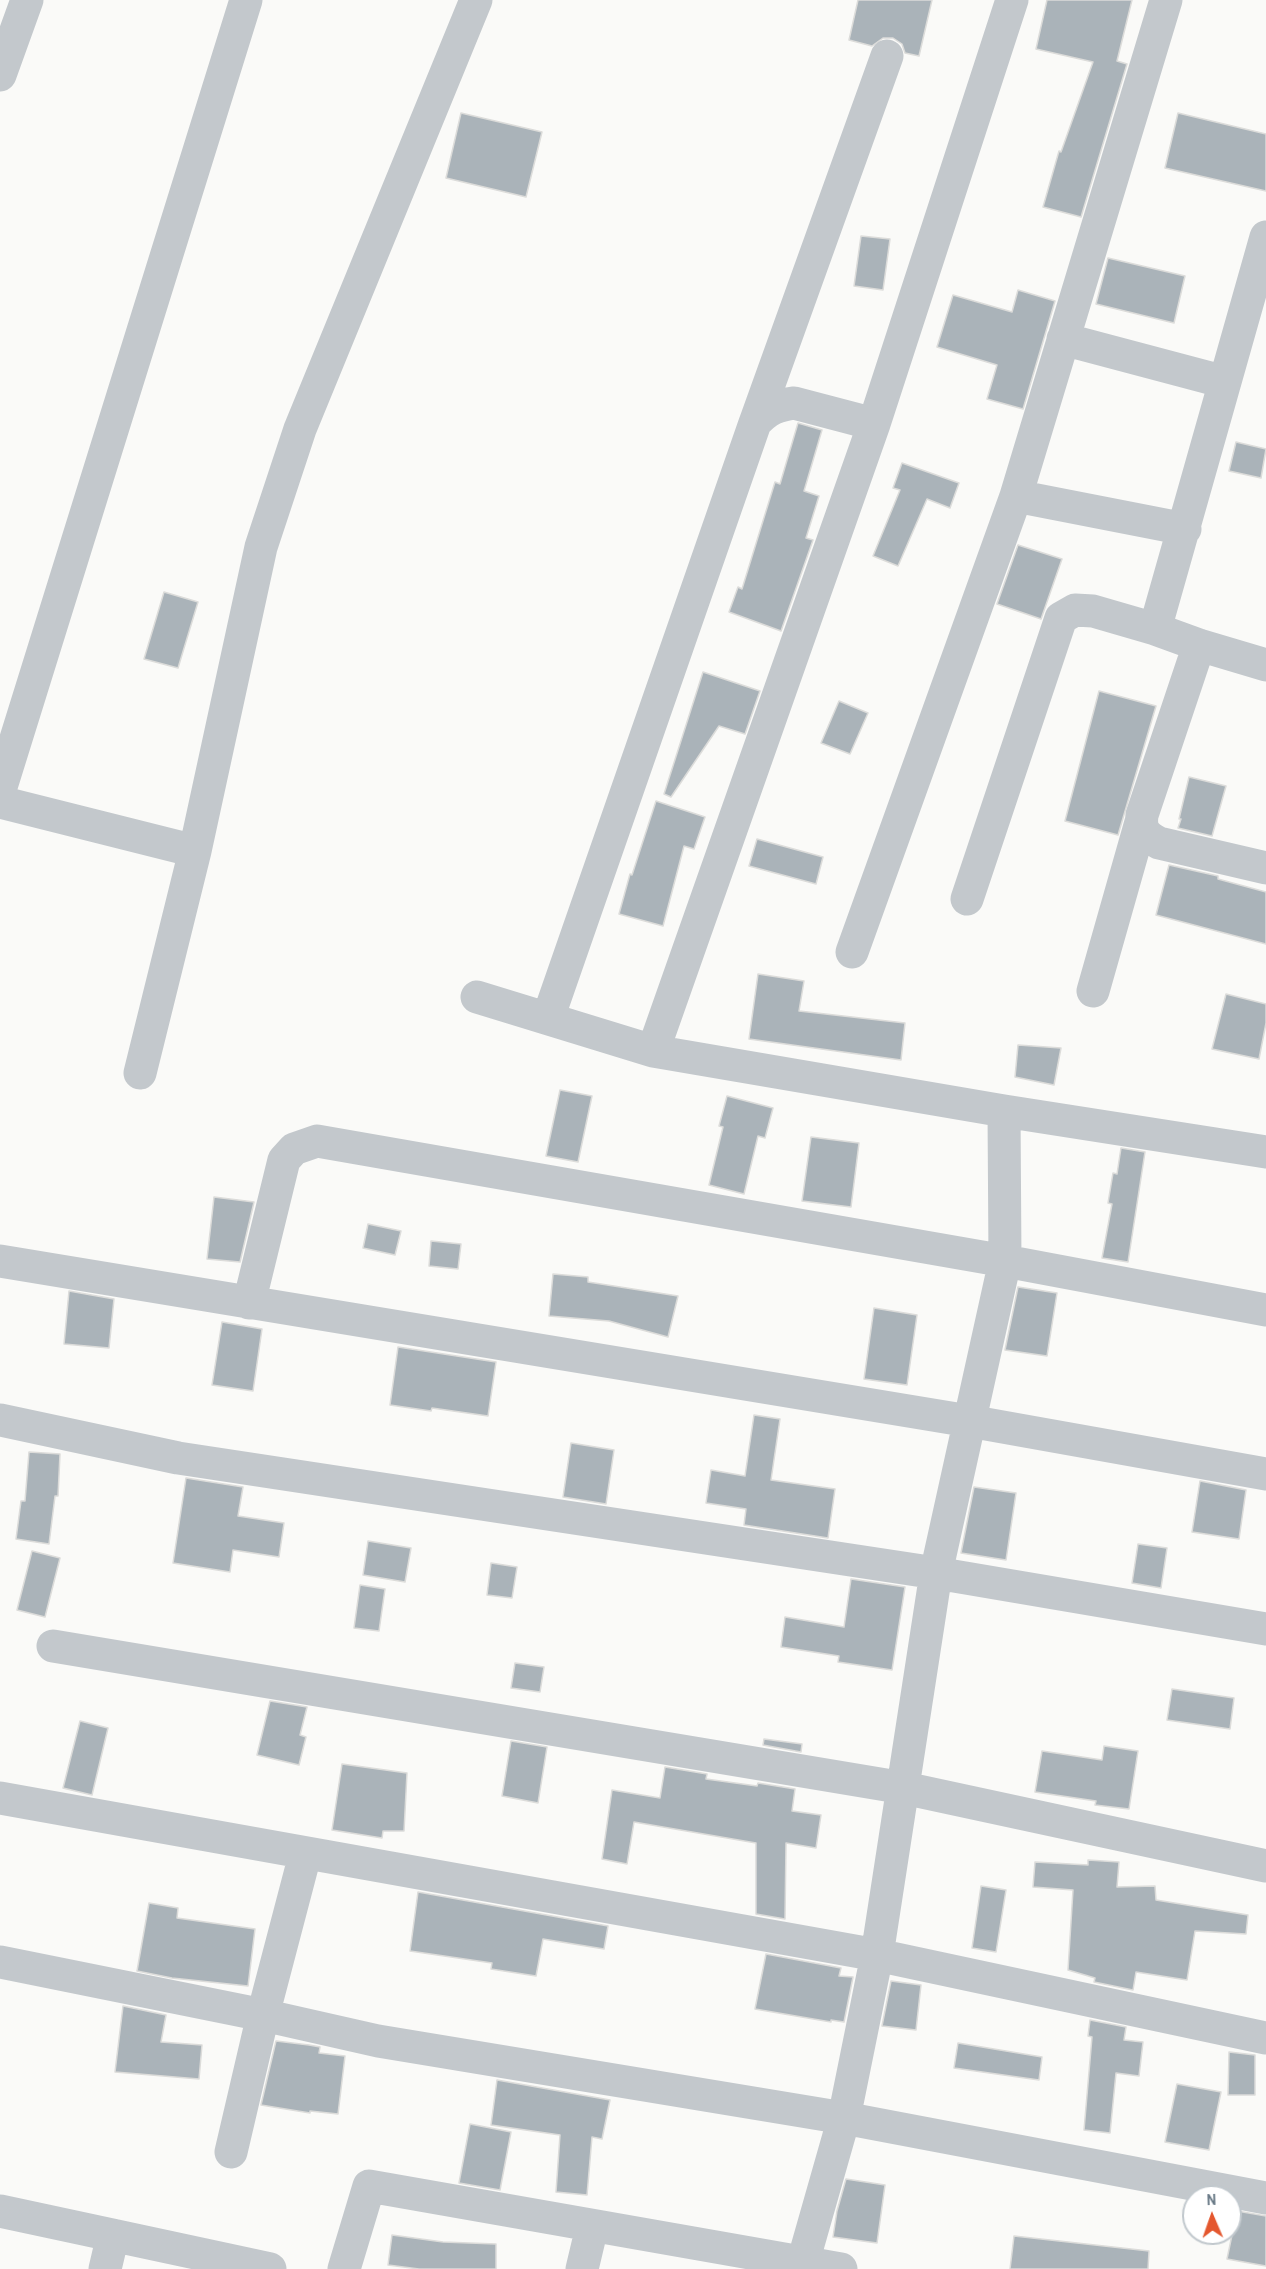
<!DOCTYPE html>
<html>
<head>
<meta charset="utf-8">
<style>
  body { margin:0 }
  #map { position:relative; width:1266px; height:2269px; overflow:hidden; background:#fafaf8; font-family:"Archivo Narrow",sans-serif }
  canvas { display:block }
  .north { position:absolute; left:1182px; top:2185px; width:60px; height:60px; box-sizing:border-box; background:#fff; border:2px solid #c1c8cd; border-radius:50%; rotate:358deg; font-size:16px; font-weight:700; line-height:24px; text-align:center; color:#657683 }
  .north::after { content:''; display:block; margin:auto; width:21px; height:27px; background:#e4572e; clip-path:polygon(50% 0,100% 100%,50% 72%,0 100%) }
</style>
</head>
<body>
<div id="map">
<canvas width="1266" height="2269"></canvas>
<div class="north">N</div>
</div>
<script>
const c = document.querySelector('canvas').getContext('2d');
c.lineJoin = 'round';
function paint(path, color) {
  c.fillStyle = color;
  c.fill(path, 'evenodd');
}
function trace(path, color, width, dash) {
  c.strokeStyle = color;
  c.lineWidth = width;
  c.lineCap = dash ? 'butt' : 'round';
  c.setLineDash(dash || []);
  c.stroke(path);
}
const building = new Path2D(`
  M 858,0 L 932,0 L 919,56 L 905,53 L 902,44 L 893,38 L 883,38 L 872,46 L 849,40 Z
  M 1047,0 L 1132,0 L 1117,61 L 1127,64 L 1081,217 L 1043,207 L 1059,151 L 1061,152 L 1093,62 L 1036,49 Z
  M 461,113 L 542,132 L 526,197 L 446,178 Z
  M 1178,113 L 1266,134 L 1266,191 L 1165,168 Z
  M 861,236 L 890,239 L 883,290 L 854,286 Z
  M 1108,258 L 1185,276 L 1174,323 L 1096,304 Z
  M 1018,290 L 1055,301 L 1023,409 L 987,399 L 997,365 L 937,347 L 953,295 L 1012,312 Z
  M 798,423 L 822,430 L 804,491 L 819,496 L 806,538 L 813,540 L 781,631 L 729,612 L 738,587 L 742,589 L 775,482 L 780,484 Z
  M 1236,442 L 1266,449 L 1261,478 L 1229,471 Z
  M 902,463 L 959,483 L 950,508 L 927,499 L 898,566 L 873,556 L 900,490 L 893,488 Z
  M 1018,545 L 1062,559 L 1041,619 L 997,604 Z
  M 164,592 L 198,602 L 178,668 L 144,659 Z
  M 703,672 L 760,691 L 745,734 L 719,726 L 671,797 L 664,794 Z
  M 1099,691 L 1156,706 L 1118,835 L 1065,821 Z
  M 839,701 L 868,713 L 850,754 L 821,743 Z
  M 1189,777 L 1226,786 L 1212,836 L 1178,828 L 1181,819 L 1179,819 Z
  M 656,801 L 705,817 L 694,849 L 684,846 L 663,926 L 619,914 L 630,874 L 632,875 Z
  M 757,839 L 823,857 L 816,884 L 749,866 Z
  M 1169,865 L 1218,876 L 1218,879 L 1266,892 L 1266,944 L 1156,915 Z
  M 758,974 L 804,981 L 799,1011 L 905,1023 L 901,1060 L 749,1039 Z
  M 1226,994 L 1266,1004 L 1266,1023 L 1259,1059 L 1212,1049 Z
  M 1018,1045 L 1061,1048 L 1054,1085 L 1015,1077 Z
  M 560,1090 L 592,1096 L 578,1162 L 546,1156 Z
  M 727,1096 L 773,1108 L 765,1138 L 758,1136 L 744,1194 L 709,1185 L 723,1127 L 719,1126 Z
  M 811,1137 L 859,1143 L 851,1207 L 802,1201 Z
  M 1121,1148 L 1145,1152 L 1128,1262 L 1102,1258 L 1112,1204 L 1108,1203 L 1113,1173 L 1117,1174 Z
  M 214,1197 L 254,1202 L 240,1262 L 207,1259 Z
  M 368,1224 L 401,1231 L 395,1255 L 363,1248 Z
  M 431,1241 L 461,1244 L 458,1269 L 429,1266 Z
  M 553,1274 L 588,1277 L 588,1282 L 678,1296 L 668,1337 L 609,1321 L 549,1316 Z
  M 1018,1287 L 1057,1293 L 1047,1356 L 1005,1350 Z
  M 69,1291 L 114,1299 L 109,1348 L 64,1344 Z
  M 874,1308 L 917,1315 L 907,1385 L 864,1379 Z
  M 222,1322 L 262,1329 L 253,1391 L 212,1385 Z
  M 398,1347 L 496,1362 L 488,1416 L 432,1408 L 431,1411 L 390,1405 Z
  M 754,1415 L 780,1419 L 771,1480 L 835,1489 L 828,1538 L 744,1525 L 746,1509 L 706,1503 L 711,1470 L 745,1476 Z
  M 571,1443 L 614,1450 L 606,1504 L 563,1497 Z
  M 29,1452 L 60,1454 L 58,1496 L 55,1496 L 49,1544 L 16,1539 L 21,1501 L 25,1501 Z
  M 186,1478 L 243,1487 L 238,1516 L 284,1523 L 279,1557 L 233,1550 L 230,1572 L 173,1563 Z
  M 1200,1481 L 1246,1490 L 1239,1539 L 1192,1532 Z
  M 974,1487 L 1016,1493 L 1006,1560 L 961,1553 Z
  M 368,1541 L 411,1548 L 405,1582 L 363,1575 Z
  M 1138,1544 L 1167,1548 L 1161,1588 L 1132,1583 Z
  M 32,1551 L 60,1558 L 45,1617 L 17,1610 Z
  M 491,1563 L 517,1567 L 512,1598 L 487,1595 Z
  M 851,1579 L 905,1587 L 892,1670 L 838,1662 L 839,1656 L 781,1647 L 785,1617 L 844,1627 Z
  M 360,1585 L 385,1589 L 379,1631 L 354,1628 Z
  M 515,1663 L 544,1667 L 540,1692 L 511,1688 Z
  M 1172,1689 L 1234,1698 L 1230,1729 L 1167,1720 Z
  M 270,1701 L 307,1707 L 300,1735 L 306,1737 L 299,1765 L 257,1755 Z
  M 80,1721 L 108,1728 L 92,1795 L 63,1788 Z
  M 764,1739 L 802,1744 L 801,1752 L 763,1745 Z
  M 511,1741 L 547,1747 L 538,1803 L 502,1796 Z
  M 1104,1746 L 1138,1751 L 1129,1809 L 1095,1805 L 1096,1801 L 1035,1792 L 1042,1751 L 1102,1760 Z
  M 342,1764 L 407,1773 L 404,1831 L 383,1831 L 382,1838 L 332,1830 Z
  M 665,1767 L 707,1774 L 706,1779 L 757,1786 L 758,1783 L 795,1789 L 792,1811 L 821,1815 L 816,1848 L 786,1843 L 785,1919 L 756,1914 L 756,1843 L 634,1822 L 627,1864 L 602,1859 L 612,1790 L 660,1798 Z
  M 1088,1860 L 1119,1862 L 1117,1887 L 1155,1886 L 1156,1900 L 1248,1915 L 1246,1934 L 1195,1931 L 1187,1980 L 1136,1972 L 1133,1990 L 1094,1982 L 1095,1978 L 1068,1970 L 1073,1890 L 1033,1887 L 1035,1862 L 1088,1865 Z
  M 981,1886 L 1006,1890 L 996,1952 L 972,1948 Z
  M 418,1892 L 608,1926 L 604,1949 L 543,1939 L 536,1976 L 491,1969 L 492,1963 L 410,1951 Z
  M 149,1903 L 178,1908 L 177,1918 L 255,1929 L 248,1986 L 172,1978 L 137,1971 Z
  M 766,1954 L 841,1968 L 839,1976 L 853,1977 L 844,2022 L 831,2020 L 831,2022 L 755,2009 Z
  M 891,1981 L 921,1985 L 916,2030 L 882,2026 Z
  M 123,2006 L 166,2015 L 161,2042 L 202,2045 L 199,2079 L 115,2072 Z
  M 1090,2020 L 1126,2027 L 1124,2040 L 1143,2042 L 1139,2076 L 1116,2073 L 1110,2133 L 1084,2130 L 1092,2037 L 1088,2036 Z
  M 276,2041 L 309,2045 L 320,2047 L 319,2053 L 345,2056 L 338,2114 L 310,2111 L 310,2113 L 261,2105 Z
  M 958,2043 L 1042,2057 L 1039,2080 L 954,2068 Z
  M 1229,2052 L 1255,2055 L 1255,2095 L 1228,2095 Z
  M 497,2080 L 610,2100 L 602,2139 L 592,2137 L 587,2195 L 556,2192 L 560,2135 L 491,2125 Z
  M 1177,2084 L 1221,2092 L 1209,2150 L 1165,2142 Z
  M 470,2124 L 511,2132 L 500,2190 L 459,2183 Z
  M 846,2179 L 885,2185 L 877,2243 L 833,2237 L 837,2211 Z
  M 1237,2211 L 1266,2216 L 1266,2266 L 1227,2259 Z
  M 392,2235 L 443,2242 L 496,2244 L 496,2269 L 419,2269 L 388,2265 Z
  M 1014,2236 L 1149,2251 L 1148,2269 L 1010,2269 Z`);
paint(building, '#aab3b9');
trace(building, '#dcdcda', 1.5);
trace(new Path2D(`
  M 1012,0 L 874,424 L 653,1051 L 1004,1111 L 1266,1152
  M 0,75 L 27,0
  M 1266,237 L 1155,629 L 1199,645 L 1266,665
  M 1063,339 L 1225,382
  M 755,423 L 887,56
  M 1016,496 L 1185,529
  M 1199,645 L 1142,815 C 1140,831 1146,836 1159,843 L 1266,868
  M 0,790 L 246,0
  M 0,802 L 195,851
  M 967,899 L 1061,618 L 1075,610 L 1093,611 L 1155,629
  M 852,952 L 1016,496 L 1166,0
  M 1093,991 L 1141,822
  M 477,997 L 653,1051
  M 548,1018 L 755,423 C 767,410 777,405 794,403 L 874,424
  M 140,1073 L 195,851 L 261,547 L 300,429 L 476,0
  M 0,1261 L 969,1421 L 1266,1474
  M 249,1303 L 284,1160 L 294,1149 L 317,1141 L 1005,1261 L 1266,1310
  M 0,1420 L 178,1458 L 936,1573 L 1266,1629
  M 53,1646 L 904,1788 L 1266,1866
  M 0,1798 L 877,1955 L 1266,2038
  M 0,1962 L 263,2015 L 378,2041 L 844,2118 L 1266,2198
  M 231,2152 L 263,2015 L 305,1855
  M 0,2211 L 270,2269
  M 803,2262 L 844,2118 L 877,1955 L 936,1573 L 1005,1261 L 1004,1111
  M 105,2269 L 113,2235
  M 344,2269 L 369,2186 L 841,2269
  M 582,2269 L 592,2227`), '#c3c8cc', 33);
</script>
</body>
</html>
